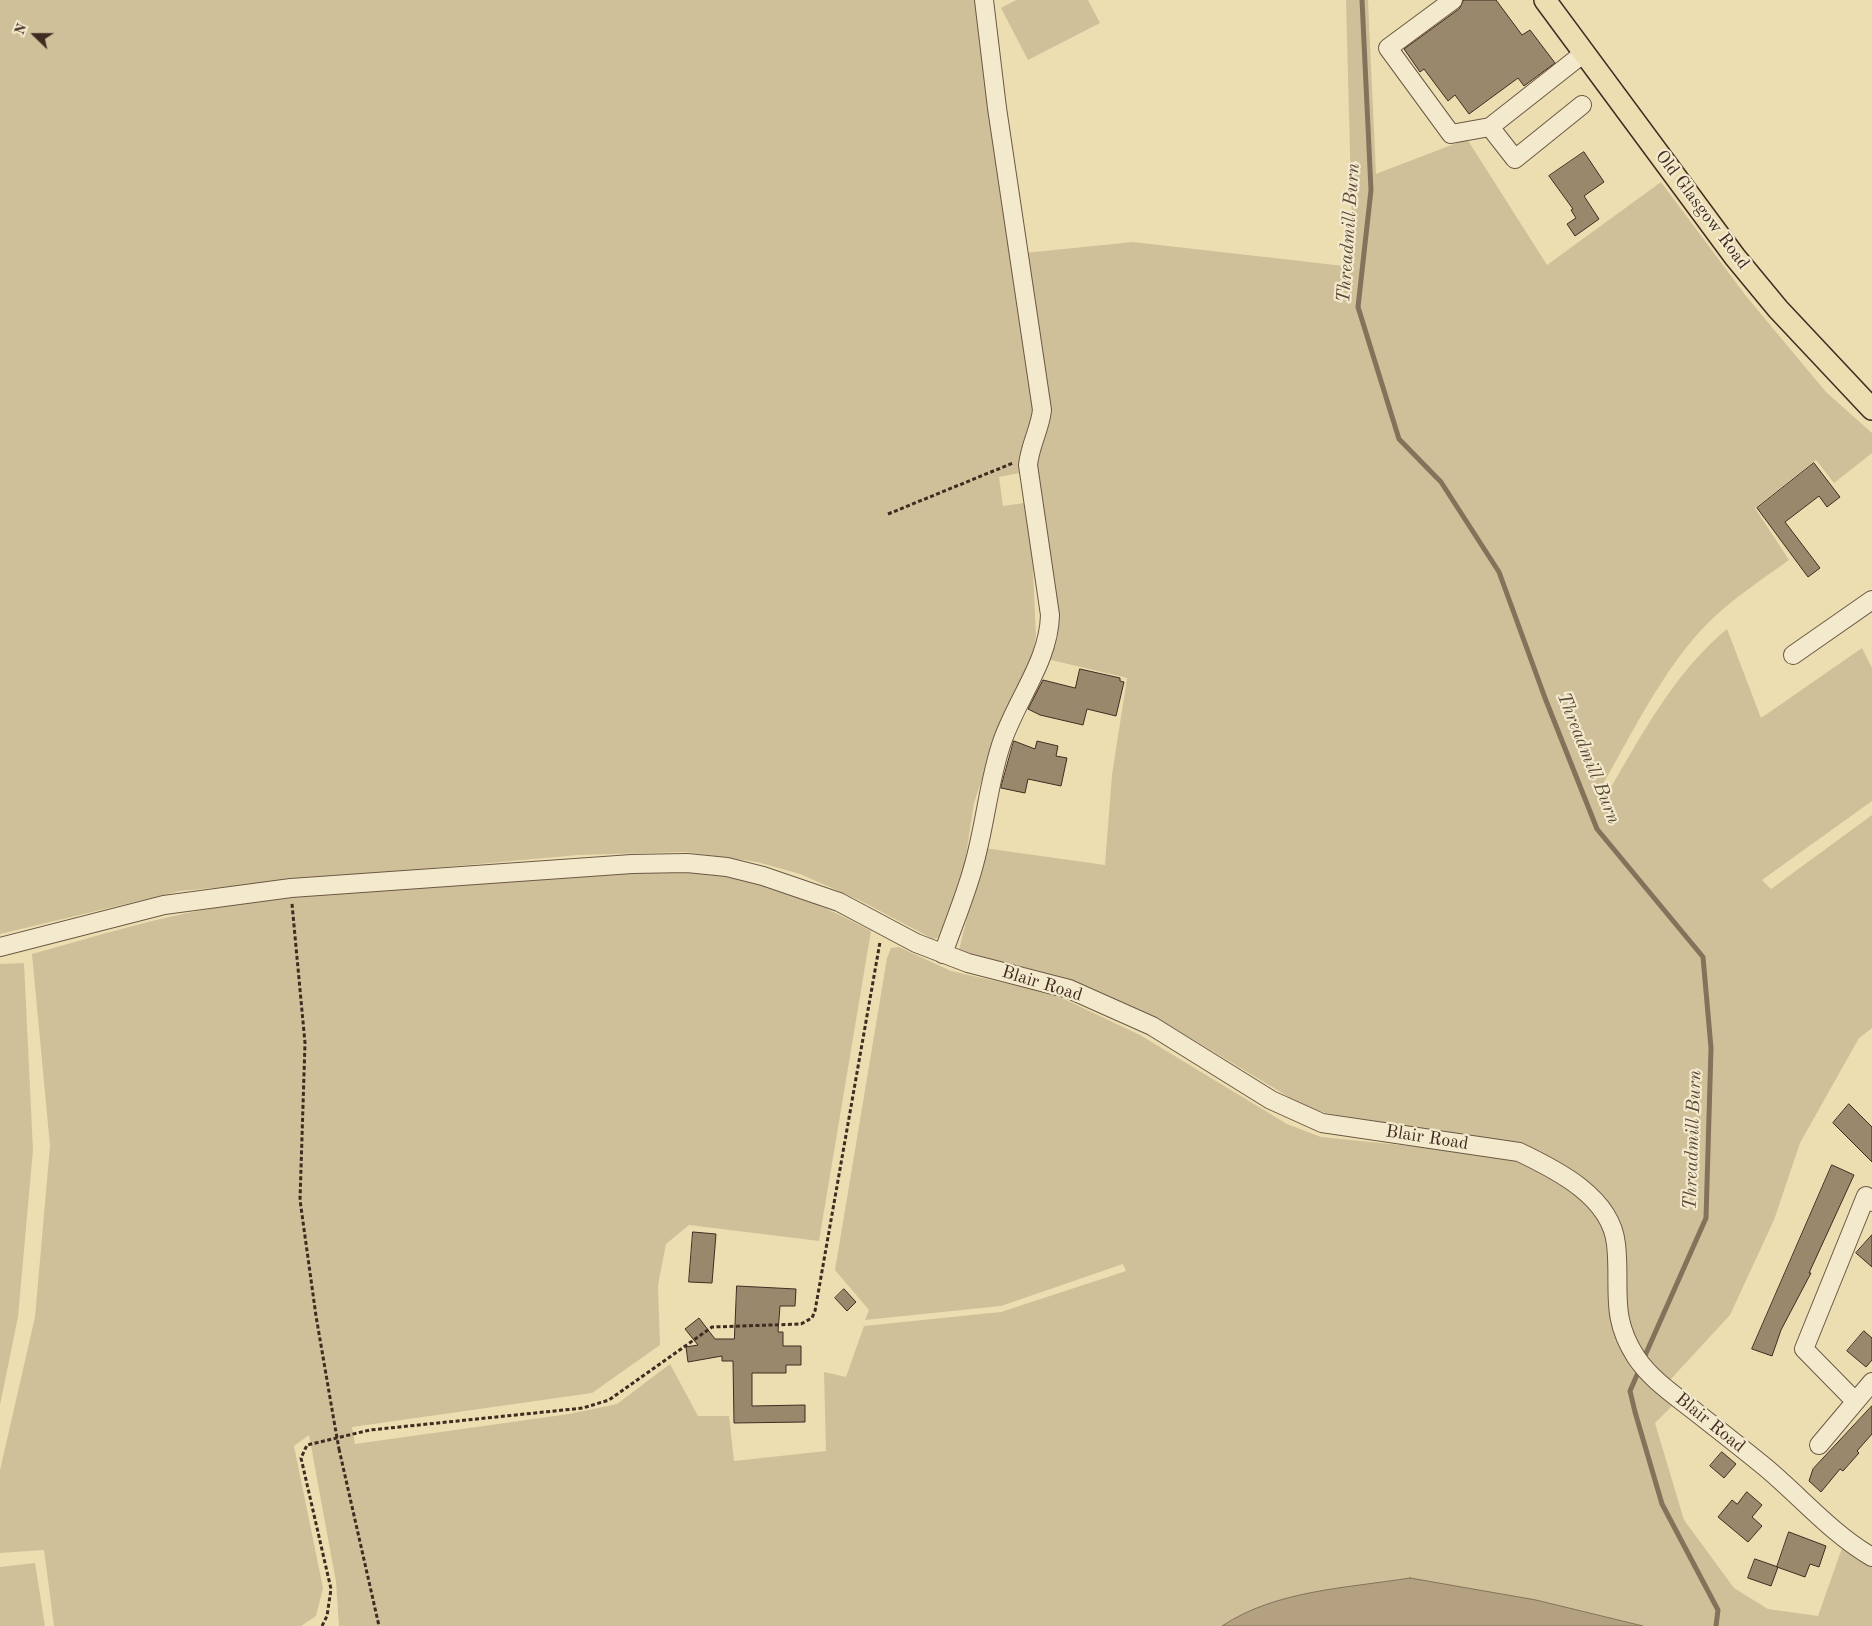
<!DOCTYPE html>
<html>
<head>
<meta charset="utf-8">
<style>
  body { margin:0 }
  #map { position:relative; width:1872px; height:1626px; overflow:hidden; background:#eddeb2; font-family:"Old Standard TT",serif }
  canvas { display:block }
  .north { position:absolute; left:10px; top:10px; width:50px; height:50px; -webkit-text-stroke:4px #f3eacd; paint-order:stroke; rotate:292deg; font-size:14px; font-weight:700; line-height:20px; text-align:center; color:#412b21 }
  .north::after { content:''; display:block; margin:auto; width:18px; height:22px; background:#412b21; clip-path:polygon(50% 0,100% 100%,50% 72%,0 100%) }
</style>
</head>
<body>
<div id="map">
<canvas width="1872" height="1626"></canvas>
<div class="north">N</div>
</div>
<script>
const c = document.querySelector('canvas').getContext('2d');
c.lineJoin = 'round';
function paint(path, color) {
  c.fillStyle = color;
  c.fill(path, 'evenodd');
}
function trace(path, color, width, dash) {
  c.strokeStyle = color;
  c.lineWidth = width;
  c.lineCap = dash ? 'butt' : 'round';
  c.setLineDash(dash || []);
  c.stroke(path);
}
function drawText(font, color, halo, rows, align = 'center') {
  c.font = font + ' "Old Standard TT",serif';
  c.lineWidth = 4.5;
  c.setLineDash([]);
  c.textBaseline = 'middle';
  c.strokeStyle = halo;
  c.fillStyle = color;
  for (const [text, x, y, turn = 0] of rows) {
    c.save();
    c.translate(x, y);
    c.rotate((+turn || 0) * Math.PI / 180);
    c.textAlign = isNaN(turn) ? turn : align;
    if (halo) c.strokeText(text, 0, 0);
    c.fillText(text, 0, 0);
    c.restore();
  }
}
paint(new Path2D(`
  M 0,0 L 978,0 L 1034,410 L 1033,428 L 1021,451 L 1020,473 L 999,477 L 1003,506 L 1024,503 L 1032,548 L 1036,636 L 1032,659 L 1004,713 L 974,803 L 964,869 L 942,937 L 933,939 L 859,900 L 800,874 L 757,862 L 686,852 L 578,855 L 180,891 L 0,934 Z
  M 1016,0 L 1088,0 L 1100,23 L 1028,60 L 1001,8 Z
  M 1346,0 L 1368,0 L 1376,174 L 1467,139 L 1547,265 L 1661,182 L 1746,296 L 1826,392 L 1872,433 L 1872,453 L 1834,483 L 1816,460 L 1755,508 L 1789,560 C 1767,576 1743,592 1722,610 C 1668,656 1633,733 1598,793 L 1602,803 C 1637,743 1673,673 1727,629 L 1761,718 L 1862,648 L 1872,668 L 1872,801 L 1762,880 L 1771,889 L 1872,815 L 1872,1028 L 1859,1038 L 1800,1143 L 1774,1220 L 1730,1315 L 1658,1393 L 1675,1403 L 1655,1423 L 1684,1520 L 1734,1588 L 1768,1609 L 1818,1616 L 1842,1548 L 1872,1567 L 1872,1626 L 1643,1626 L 1536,1600 L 1233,1619 L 1222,1626 L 339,1626 L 336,1582 L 309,1435 L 294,1446 L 323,1588 L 316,1616 L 301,1626 L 54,1626 L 44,1550 L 0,1553 L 0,1470 L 35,1317 L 50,1146 L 32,954 C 94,937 156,917 220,907 C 323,890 429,887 533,880 C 598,875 681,863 744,879 C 789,890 830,909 871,931 L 819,1241 L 689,1225 L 666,1244 L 658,1285 L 660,1345 L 592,1393 L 352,1427 L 355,1444 L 569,1414 L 617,1404 L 670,1364 L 698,1416 L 729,1416 L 734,1461 L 826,1451 L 824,1372 L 846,1377 L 864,1326 L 1001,1312 L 1126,1271 L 1123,1264 L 1001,1306 L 865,1320 L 869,1310 L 835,1270 L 887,958 L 891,948 L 899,947 L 951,971 L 1040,991 L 1064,999 L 1140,1035 L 1287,1124 L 1321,1137 L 1420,1147 L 1418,1128 L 1326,1113 L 1302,1105 L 1154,1016 L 1067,980 L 959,950 L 984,848 L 1105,865 L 1112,775 L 1127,678 L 1047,659 L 1058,637 L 1034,468 L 1041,442 L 1024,253 L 1133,242 L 1353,267 Z
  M 24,963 L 33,1150 L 18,1317 L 0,1405 L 0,964 Z
  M 35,1563 L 45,1626 L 0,1626 L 0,1567 Z`), '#d0c099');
const water = new Path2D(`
  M 1410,1578 L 1536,1600 L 1643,1626 L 1222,1626 C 1276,1590 1348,1588 1410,1578 Z`);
paint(water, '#b3a181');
trace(water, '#85725b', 1);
trace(new Path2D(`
  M 1362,0 L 1371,190 L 1358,307 L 1399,439 L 1441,482 L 1499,572 L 1545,698 L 1597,829 L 1703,957 L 1711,1048 L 1706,1218 L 1643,1360
  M 1640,1368 L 1630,1391 L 1635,1412 L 1662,1504 L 1718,1610 L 1716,1626`), '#85725b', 5);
const building = new Path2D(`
  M 1464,0 L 1496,0 L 1522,35 L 1530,30 L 1555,63 L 1524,86 L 1518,78 L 1469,114 L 1455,95 L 1448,101 L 1424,69 L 1420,72 L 1404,49 L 1459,9 Z
  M 1584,152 L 1604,182 L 1584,196 L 1599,219 L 1575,236 L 1567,224 L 1576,218 L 1571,210 L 1573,209 L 1549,176 Z
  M 1814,463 L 1840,497 L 1827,507 L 1819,496 L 1785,522 L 1820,568 L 1808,577 L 1757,508 Z
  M 1080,669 L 1120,678 L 1120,681 L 1124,682 L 1116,716 L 1087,709 L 1083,725 L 1040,715 L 1028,709 L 1043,680 L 1075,688 Z
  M 1014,741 L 1035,749 L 1037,741 L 1058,746 L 1056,756 L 1067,758 L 1061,786 L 1028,779 L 1025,793 L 1001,788 Z
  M 1849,1104 L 1872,1127 L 1872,1162 L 1833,1123 Z
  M 1832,1165 L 1854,1175 L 1809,1273 L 1811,1273 L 1781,1330 L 1772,1356 L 1752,1349 Z
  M 693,1232 L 716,1234 L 712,1283 L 689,1282 Z
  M 1872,1235 L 1872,1267 L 1856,1253 Z
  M 737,1286 L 796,1289 L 795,1306 L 780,1306 L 778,1332 L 783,1332 L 783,1346 L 801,1346 L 801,1365 L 786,1365 L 786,1373 L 752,1373 L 752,1406 L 805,1405 L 805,1422 L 734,1423 L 733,1361 L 722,1361 L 722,1356 L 688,1362 L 686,1347 L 698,1345 L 685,1329 L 699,1318 L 715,1339 L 734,1339 Z
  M 844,1289 L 856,1302 L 847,1311 L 835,1298 Z
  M 1864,1331 L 1872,1338 L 1872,1360 L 1866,1367 L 1847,1351 Z
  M 1872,1406 L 1872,1434 L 1857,1451 L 1859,1453 L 1843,1471 L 1840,1469 L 1821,1492 L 1809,1481 L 1813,1469 Z
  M 1722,1452 L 1736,1464 L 1724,1478 L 1710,1466 Z
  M 1747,1492 L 1762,1505 L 1752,1517 L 1762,1526 L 1748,1542 L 1718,1517 L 1732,1500 L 1737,1504 Z
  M 1789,1532 L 1826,1546 L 1819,1567 L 1810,1564 L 1805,1577 L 1777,1567 Z
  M 1755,1559 L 1778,1567 L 1771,1586 L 1748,1578 Z`);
paint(building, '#9a886c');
trace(building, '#412b21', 1);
const minor = new Path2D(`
  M 1453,0 L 1388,48 L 1451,134 L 1490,127
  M 1582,105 L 1515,159 L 1490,127 L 1584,53
  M 1793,655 L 1872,600
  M 0,947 L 164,905 L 291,888 L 632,864 L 687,863 L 727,867 L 763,876 L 839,902 L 916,943 L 968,963 L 1069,989 L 1152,1026 L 1271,1100 L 1322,1123 L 1519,1152 C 1557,1170 1611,1197 1616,1244 C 1621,1288 1609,1316 1636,1357 C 1651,1380 1676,1396 1697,1413 C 1720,1431 1743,1449 1765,1467 C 1801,1497 1831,1533 1872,1557
  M 943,954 C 953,925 965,897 973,868 C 985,827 988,785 1001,745 C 1015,701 1049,662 1050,615 L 1028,465 C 1030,445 1040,429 1042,410 L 997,108 L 984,0
  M 1855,1401 L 1804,1349 L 1866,1196 L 1872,1202
  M 1819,1445 L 1872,1382`);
const major = new Path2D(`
  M 1545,0 L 1735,257 L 1778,309 L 1872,409`);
trace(minor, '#6c5845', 20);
trace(major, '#412b21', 24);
trace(new Path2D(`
  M 888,514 L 1013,463
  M 292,904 L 305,1043 L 300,1200 L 316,1316 L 334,1421
  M 339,1449 L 379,1626
  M 322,1626 L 327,1616 L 331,1589 L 301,1458 L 307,1445 L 370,1430 L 583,1408 L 609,1400 L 712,1327 L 801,1324 L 812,1318 L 815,1311 L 880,942`), '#412b21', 3, [4, 2.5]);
trace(minor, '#f3eacd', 18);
trace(major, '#eddeb2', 21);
trace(new Path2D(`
  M 334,1421 L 339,1449`), '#412b21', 3, [4, 2.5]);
drawText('18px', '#412b21', '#f3eacd', [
  ["Old Glasgow Road",1702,210,53],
  ["Blair Road",1042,984,17],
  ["Blair Road",1427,1138,9],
  ["Blair Road",1710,1423,39]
]);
drawText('italic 19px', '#5e4839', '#f3eacd', [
  ["Threadmill Burn",1349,233,-86],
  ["Threadmill Burn",1588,758,68],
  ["Threadmill Burn",1693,1140,-88]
]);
</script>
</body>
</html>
